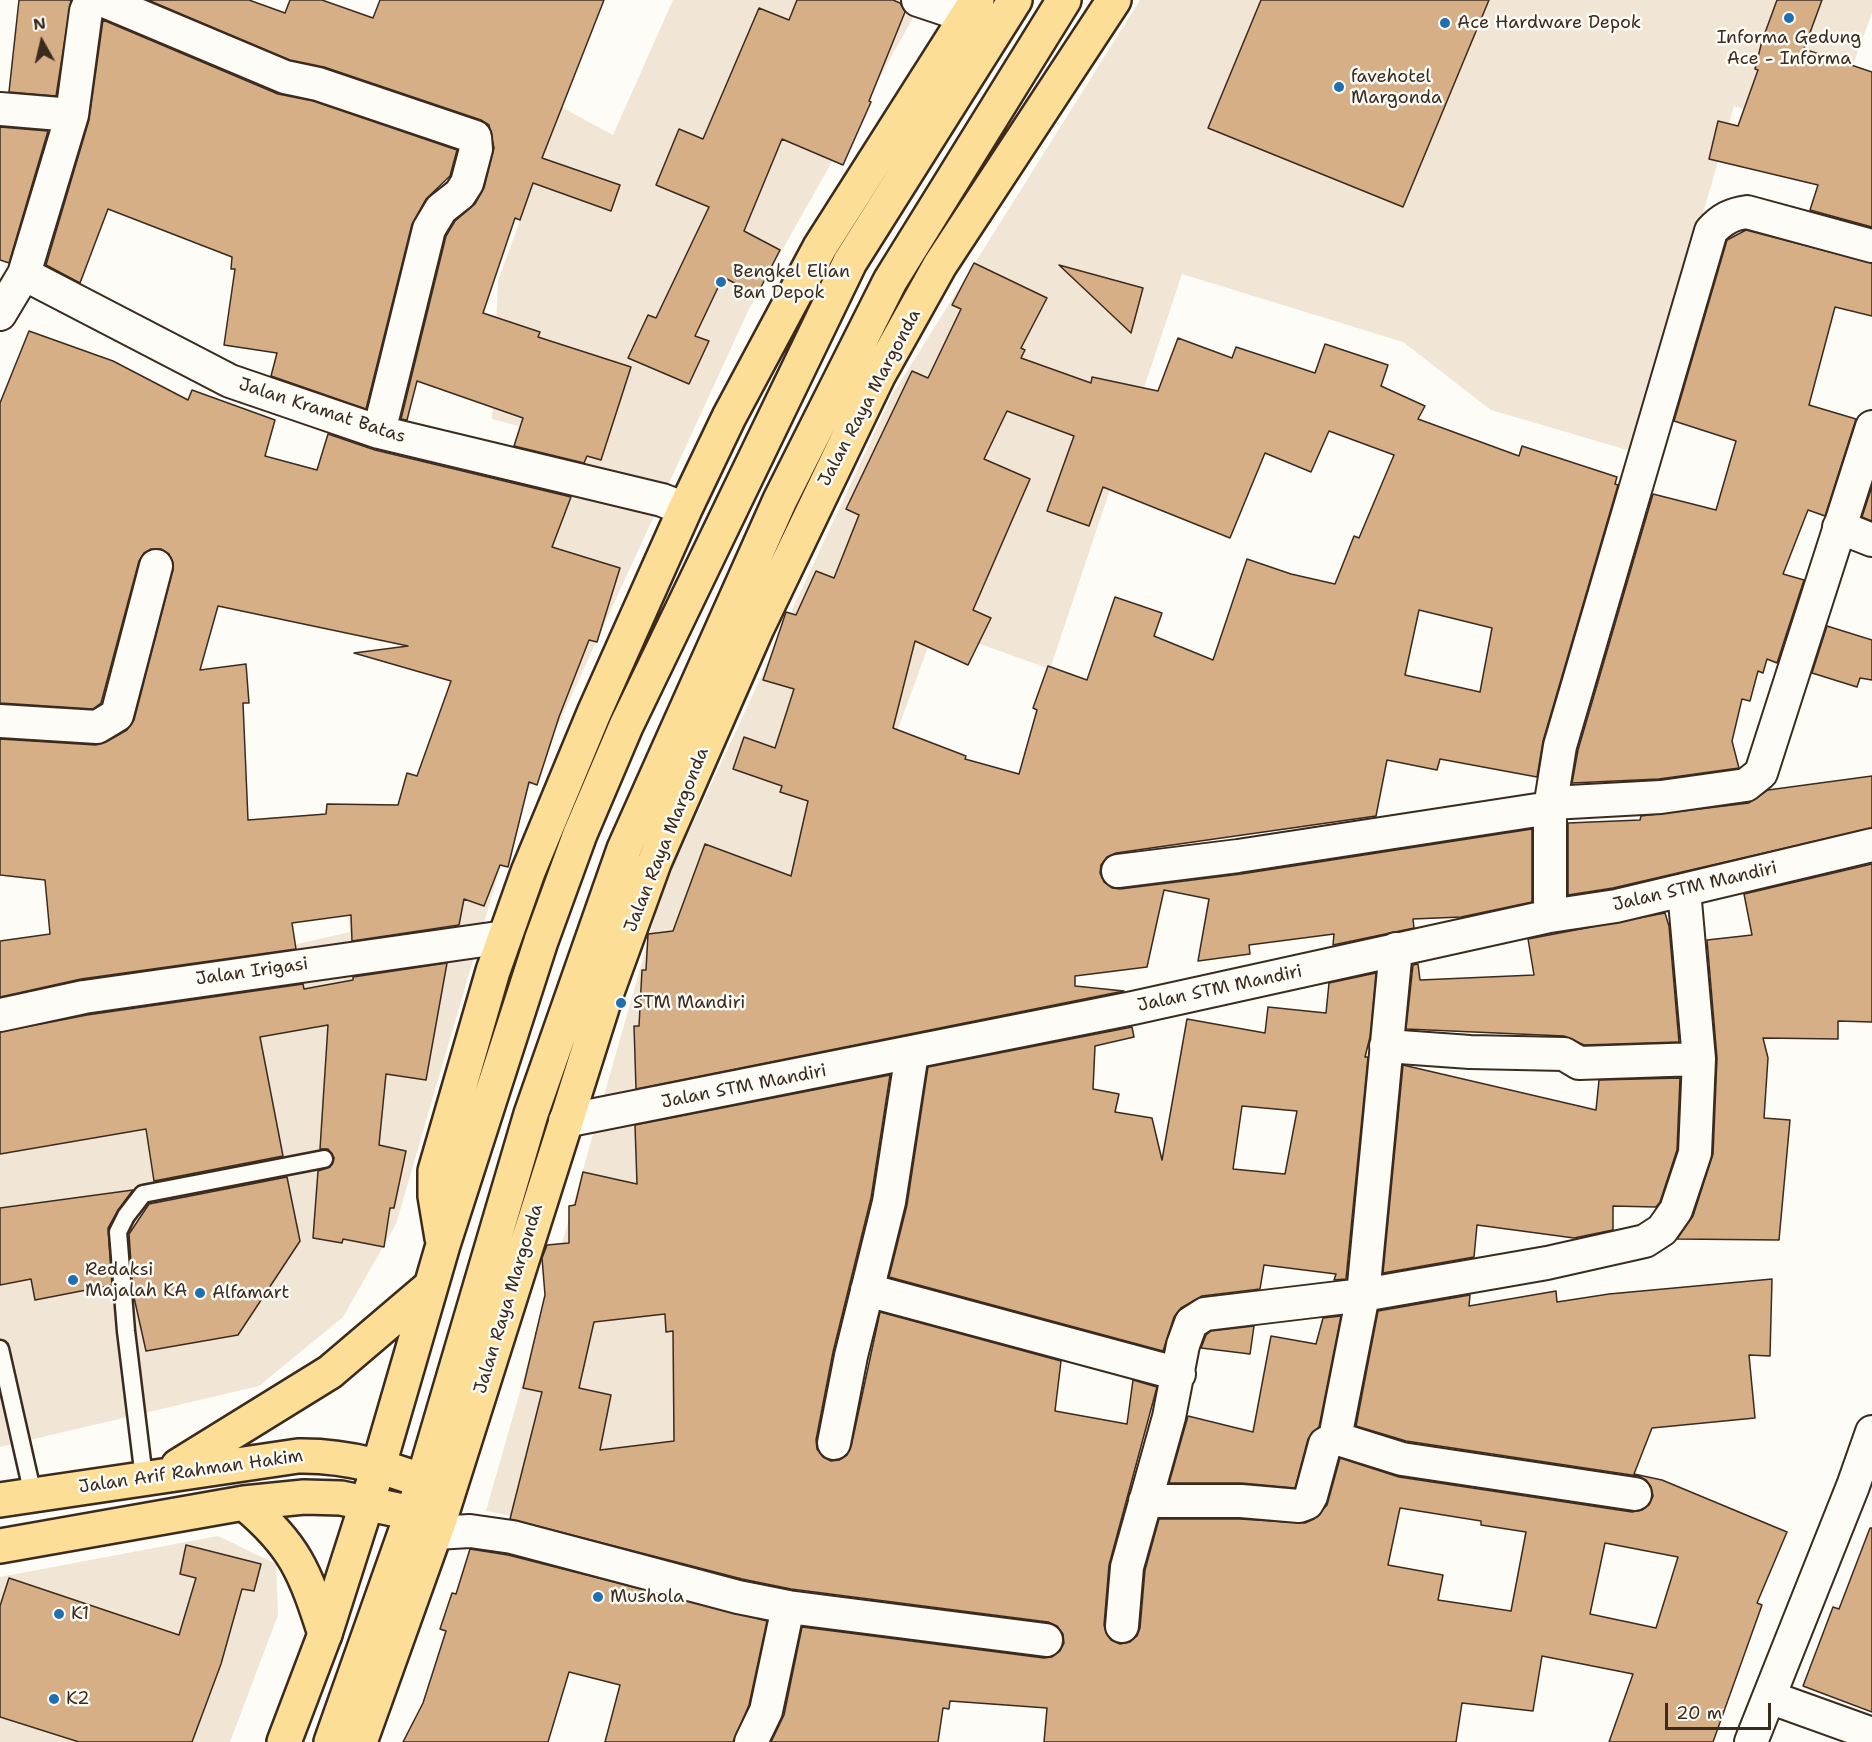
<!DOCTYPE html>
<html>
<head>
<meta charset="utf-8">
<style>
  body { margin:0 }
  #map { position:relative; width:1872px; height:1742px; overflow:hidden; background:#fdfcf7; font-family:"Shantell Sans",sans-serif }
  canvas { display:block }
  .north { position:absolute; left:12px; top:12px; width:60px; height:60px; -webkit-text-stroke:4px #fdfcf7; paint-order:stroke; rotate:352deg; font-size:16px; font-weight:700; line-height:24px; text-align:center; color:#3b2a1e }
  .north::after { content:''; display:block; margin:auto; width:21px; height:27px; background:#3b2a1e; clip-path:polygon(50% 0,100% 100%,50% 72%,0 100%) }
  .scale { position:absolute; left:1665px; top:1703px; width:106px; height:27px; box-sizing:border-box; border:3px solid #3b2a1e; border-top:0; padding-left:8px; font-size:18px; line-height:21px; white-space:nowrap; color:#3b2a1e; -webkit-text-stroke:4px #fdfcf7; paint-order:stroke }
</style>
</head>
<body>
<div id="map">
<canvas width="1872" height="1742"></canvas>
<div class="north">N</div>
<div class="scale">20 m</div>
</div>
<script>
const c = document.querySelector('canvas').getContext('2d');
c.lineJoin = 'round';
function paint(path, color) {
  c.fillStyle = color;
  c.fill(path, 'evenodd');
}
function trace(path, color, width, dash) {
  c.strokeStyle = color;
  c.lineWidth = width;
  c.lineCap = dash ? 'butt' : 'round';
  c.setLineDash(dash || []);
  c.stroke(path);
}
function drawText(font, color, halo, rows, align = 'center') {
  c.font = font + ' "Shantell Sans",sans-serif';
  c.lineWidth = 5;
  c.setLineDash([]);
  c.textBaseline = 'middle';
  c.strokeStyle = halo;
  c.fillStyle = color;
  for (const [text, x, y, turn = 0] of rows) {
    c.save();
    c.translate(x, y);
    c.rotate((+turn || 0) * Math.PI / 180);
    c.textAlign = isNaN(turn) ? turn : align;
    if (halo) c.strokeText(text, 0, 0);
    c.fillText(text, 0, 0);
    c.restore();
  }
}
paint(new Path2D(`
  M 673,0 L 923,0 L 749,309 L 513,823 L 396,1224 L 343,1317 L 259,1386 L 0,1447 L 0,1011 L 350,932 L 343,864 L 411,857 L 479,591 L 545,433 L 492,419 L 498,281 L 561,107 L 613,135 Z
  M 1140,0 L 1872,0 L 1872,13 L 1826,138 L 1734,106 L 1634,452 L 1491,410 L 1403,342 L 1182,274 L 1050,669 L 935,628 L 873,797 L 1059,1002 L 797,1058 L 787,1145 L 902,1147 L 878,1306 L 824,1457 L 772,1426 L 626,1537 L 486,1511 L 663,888 L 892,395 Z
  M 218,1536 L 276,1564 L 278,1615 L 230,1742 L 0,1742 L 0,1577 Z`), '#f1e5d5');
const building = new Path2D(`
  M 19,0 L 71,0 L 56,96 L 9,92 Z
  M 148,0 L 249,0 L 285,13 L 290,0 L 322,0 L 373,18 L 380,0 L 604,0 L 542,158 L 620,185 L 611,211 L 533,183 L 520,220 L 515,218 L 483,313 L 540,332 L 538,337 L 631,367 L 601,460 L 587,456 L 584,463 L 514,446 L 523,418 L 417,381 L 407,420 L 401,419 L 446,236 L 455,221 L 475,204 L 484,188 L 494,148 L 489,125 L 481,120 L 324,67 L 290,60 Z
  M 797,0 L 893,0 L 900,3 L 905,12 L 869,101 L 871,102 L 843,165 L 782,139 L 744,231 L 780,250 L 757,295 L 723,277 L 695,336 L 709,341 L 689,384 L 628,358 L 648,315 L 656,318 L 709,207 L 656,185 L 679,129 L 703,139 L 759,8 L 789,20 Z
  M 1261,0 L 1489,0 L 1403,207 L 1208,128 Z
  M 1777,0 L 1822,0 L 1804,49 L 1872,72 L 1872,227 L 1810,210 L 1818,185 L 1709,159 L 1718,121 L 1738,126 L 1758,70 L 1755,69 L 1762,41 Z
  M 103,20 L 278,94 L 313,101 L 457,150 L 450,176 L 426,199 L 412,224 L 366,409 L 271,376 L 277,353 L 224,345 L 235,269 L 231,269 L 232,257 L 108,209 L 80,283 L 46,265 L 89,120 Z
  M 0,127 L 48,131 L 9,263 L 0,260 Z
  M 1746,230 L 1872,263 L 1872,316 L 1835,307 L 1809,405 L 1856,419 L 1825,516 L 1808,510 L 1783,574 L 1804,580 L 1777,663 L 1767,659 L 1763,673 L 1758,671 L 1750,701 L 1742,699 L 1732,741 L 1739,768 L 1659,779 L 1572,783 L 1578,750 L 1653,494 L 1716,510 L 1736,441 L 1674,421 L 1727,240 Z
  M 974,263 L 1047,298 L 1021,348 L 1025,350 L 1021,358 L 1091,383 L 1092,377 L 1158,391 L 1178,338 L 1232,358 L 1236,347 L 1315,373 L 1325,344 L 1388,365 L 1381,386 L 1425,406 L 1418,419 L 1519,456 L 1522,446 L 1617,477 L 1615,484 L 1618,485 L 1543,741 L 1537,777 L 1440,759 L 1437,770 L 1387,760 L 1376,816 L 1116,853 L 1107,857 L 1101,865 L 1100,873 L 1104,882 L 1112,888 L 1120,889 L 1241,874 L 1532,829 L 1532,902 L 1461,917 L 1413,919 L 1414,928 L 1333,945 L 1334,934 L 1249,945 L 1250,954 L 1198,961 L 1209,899 L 1164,890 L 1147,967 L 1075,976 L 1075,986 L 1124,991 L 636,1089 L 634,1026 L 639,1026 L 642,970 L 646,970 L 648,934 L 673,931 L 705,844 L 791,876 L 808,801 L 780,792 L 782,786 L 733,769 L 744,737 L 775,748 L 794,689 L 763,680 L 786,612 L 796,615 L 816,571 L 834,578 L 859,515 L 846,509 L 912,371 L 928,378 L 961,309 L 952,305 ZM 1007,411 L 1074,436 L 1047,511 L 1089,526 L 1103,487 L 1230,538 L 1265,453 L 1311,472 L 1329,431 L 1394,455 L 1359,538 L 1354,536 L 1335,584 L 1291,574 L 1247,559 L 1213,660 L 1154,636 L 1162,613 L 1115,597 L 1087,680 L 1048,666 L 1033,708 L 1037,710 L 1019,774 L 965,759 L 966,756 L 893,728 L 915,641 L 968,665 L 991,618 L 973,610 L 1030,479 L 984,459 ZM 1419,610 L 1492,628 L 1480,692 L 1405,675 Z
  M 1059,265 L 1143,288 L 1131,333 Z
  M 29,331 L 113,361 L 188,400 L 192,390 L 275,420 L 265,456 L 317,470 L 328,434 L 375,450 L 571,497 L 552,547 L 620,568 L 597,642 L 589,640 L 559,717 L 537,785 L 529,782 L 508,867 L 500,865 L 484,906 L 464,899 L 459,925 L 352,941 L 351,915 L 292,923 L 296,949 L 81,979 L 0,997 L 0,941 L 50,934 L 45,880 L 0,875 L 0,739 L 96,745 L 106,742 L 127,730 L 134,720 L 173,570 L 173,562 L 169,554 L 161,549 L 151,549 L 144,553 L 139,561 L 101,703 L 93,709 L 0,703 L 0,403 ZM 218,606 L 408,646 L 354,653 L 451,681 L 417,776 L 407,773 L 398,805 L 327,804 L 326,814 L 248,820 L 243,703 L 249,703 L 246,664 L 200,670 Z
  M 1872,486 L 1872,521 L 1862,517 Z
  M 1827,626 L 1872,640 L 1872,680 L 1860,678 L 1857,687 L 1812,673 Z
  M 1872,776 L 1872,828 L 1613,888 L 1568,895 L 1568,823 L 1640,820 L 1641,816 L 1749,803 L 1768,790 Z
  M 1872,864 L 1872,1022 L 1838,1021 L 1838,1039 L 1763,1038 L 1768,1058 L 1764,1118 L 1790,1120 L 1779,1240 L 1677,1239 L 1693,1216 L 1713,1154 L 1717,1058 L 1707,940 L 1752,935 L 1744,894 Z
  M 1665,913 L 1669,926 L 1679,1042 L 1584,1045 L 1564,1036 L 1406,1029 L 1413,965 L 1418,964 L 1420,980 L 1534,975 L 1528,939 Z
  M 447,963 L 426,1080 L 386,1074 L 379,1145 L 406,1151 L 394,1208 L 390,1208 L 384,1247 L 343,1239 L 342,1243 L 313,1238 L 318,1171 L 330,1167 L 334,1158 L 328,1149 L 320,1149 L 328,1025 L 260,1037 L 283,1156 L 154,1181 L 146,1129 L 0,1154 L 0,1032 L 87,1015 L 303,984 L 304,989 L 353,980 L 353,977 Z
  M 1376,973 L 1370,1037 L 1365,1057 L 1368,1057 L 1346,1279 L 1334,1280 L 1336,1274 L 1264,1265 L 1260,1289 L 1202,1296 L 1181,1308 L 1174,1317 L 1163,1351 L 889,1277 L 907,1205 L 928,1067 L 1132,1027 L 1134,1037 L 1095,1046 L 1093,1089 L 1119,1094 L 1115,1112 L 1152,1118 L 1162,1160 L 1187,1019 L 1265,1033 L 1268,1007 L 1326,1013 L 1329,983 ZM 1242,1106 L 1297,1111 L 1285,1174 L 1233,1169 Z
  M 1403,1065 L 1596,1110 L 1599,1080 L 1680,1078 L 1677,1150 L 1660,1202 L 1656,1207 L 1613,1206 L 1613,1230 L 1574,1238 L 1477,1225 L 1474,1257 L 1383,1273 Z
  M 890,1075 L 871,1198 L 833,1352 L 816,1440 L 817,1449 L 823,1457 L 831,1461 L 839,1460 L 847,1455 L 851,1447 L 880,1312 L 1061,1361 L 1055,1411 L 1127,1424 L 1133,1380 L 1157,1387 L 1109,1565 L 1104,1625 L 1106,1633 L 1111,1640 L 1120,1644 L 1130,1642 L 1137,1636 L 1140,1628 L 1145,1570 L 1159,1519 L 1240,1519 L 1305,1523 L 1314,1519 L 1327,1505 L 1340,1458 L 1399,1477 L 1632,1512 L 1642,1510 L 1649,1505 L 1653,1496 L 1651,1487 L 1646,1480 L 1638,1476 L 1406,1441 L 1356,1426 L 1378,1311 L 1470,1295 L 1469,1306 L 1556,1291 L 1557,1302 L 1609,1294 L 1772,1279 L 1770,1356 L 1749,1355 L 1755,1418 L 1652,1428 L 1634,1474 L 1662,1480 L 1787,1532 L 1757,1603 L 1762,1605 L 1713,1742 L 1609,1742 L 1633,1674 L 1542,1656 L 1533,1711 L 1462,1703 L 1456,1742 L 1044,1742 L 1047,1708 L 950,1701 L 949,1709 L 943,1708 L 938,1742 L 771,1742 L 784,1715 L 802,1627 L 1044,1658 L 1052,1657 L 1060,1651 L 1064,1643 L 1063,1634 L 1057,1626 L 1048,1622 L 791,1589 L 742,1579 L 510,1519 L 542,1392 L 523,1388 L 545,1295 L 542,1258 L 547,1245 L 569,1243 L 569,1206 L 575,1205 L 583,1172 L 637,1184 L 635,1125 ZM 665,1314 L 666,1332 L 673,1331 L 674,1441 L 600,1450 L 611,1395 L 579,1388 L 594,1322 ZM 1400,1508 L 1481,1521 L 1481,1525 L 1526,1532 L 1511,1611 L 1438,1600 L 1443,1575 L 1388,1565 ZM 1605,1543 L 1678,1557 L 1656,1628 L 1590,1614 Z
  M 287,1177 L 300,1241 L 238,1335 L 146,1351 L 133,1293 L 129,1234 L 149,1204 Z
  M 133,1190 L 118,1210 L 108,1228 L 112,1285 L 35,1300 L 31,1279 L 0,1285 L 0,1208 Z
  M 1341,1316 L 1319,1427 L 1308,1439 L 1295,1488 L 1241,1483 L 1169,1483 L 1188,1416 L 1253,1432 L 1271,1336 L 1316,1344 L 1323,1318 Z
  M 1254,1326 L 1250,1354 L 1201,1348 L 1206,1335 L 1211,1331 Z
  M 1870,1528 L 1872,1528 L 1872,1712 L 1803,1686 L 1833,1607 L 1839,1609 Z
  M 186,1545 L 261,1564 L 254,1591 L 242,1589 L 221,1664 L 192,1742 L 79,1742 L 0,1717 L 0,1606 L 9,1578 L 179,1635 L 196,1578 L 180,1574 Z
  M 470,1549 L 508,1555 L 767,1621 L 749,1705 L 733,1742 L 605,1742 L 620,1685 L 569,1672 L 548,1742 L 403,1742 L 423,1703 L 446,1631 L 440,1629 L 452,1593 L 456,1594 Z`);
paint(building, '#d6af87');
trace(building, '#3b2a1e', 1.5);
const service = new Path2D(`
  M 0,1349 L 33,1495
  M 144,1478 L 126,1331 L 118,1232 L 126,1216 L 143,1194 L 324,1159`);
const minor = new Path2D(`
  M 102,0 L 285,77 L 318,84 L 475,137 L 476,149 L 467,183 L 460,194 L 441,209 L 429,229 L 379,432
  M 918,0 L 966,16
  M 0,109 L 72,115
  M 24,274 L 72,115 L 86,11 L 90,2 L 94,0
  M 0,314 L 24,274 L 230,381 L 379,432 L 662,500 L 685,509
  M 1839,527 L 1872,540
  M 0,721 L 97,727 L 117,715 L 156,566
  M 1551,803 L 1661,797 L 1746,785 L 1761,773 L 1872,427
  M 1118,871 L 1238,856 L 1550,808
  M 1550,916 L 1550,808 L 1560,746 L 1711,231 C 1722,219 1732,214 1747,212 L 1872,246
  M 0,1015 L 84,997 L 505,937
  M 1386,1046 L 1470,1052 L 1564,1054 L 1579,1063 L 1699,1059
  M 565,1121 L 1133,1008 L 1550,916 L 1616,906 L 1872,845
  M 867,1290 L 1179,1374
  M 1335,1438 L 1363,1295 L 1396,949
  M 834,1443 L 851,1356 L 889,1202 L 912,1053
  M 1145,1501 L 1241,1501 L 1299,1506 L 1307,1503 L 1311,1496 L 1325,1444 L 1335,1438 L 1402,1459 L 1635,1494
  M 435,1533 L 470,1531 L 512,1537 L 738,1597 L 788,1607 L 1046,1640
  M 1122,1626 L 1127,1567 L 1169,1417 L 1183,1345 L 1191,1323 L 1205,1314 L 1363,1295 L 1547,1263 L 1645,1241 L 1662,1230 L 1676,1210 L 1695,1153 L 1699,1059 L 1684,890
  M 1769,1697 L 1872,1734
  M 751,1742 L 766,1711 L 788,1607
  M 1751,1742 L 1853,1486 L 1872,1432`);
const primary = new Path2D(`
  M 284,1742 L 325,1634 L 379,1465
  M 331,1742 L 422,1485
  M 360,1742 L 440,1519`);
const trunk = new Path2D(`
  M 442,1238 L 435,1196 L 435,1171 L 493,971 L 528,872 L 594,713 L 685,509 L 729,417 L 820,247 L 977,0
  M 379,1465 L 443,1245 L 541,941 L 580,834 L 626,726 L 850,262 L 1015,0
  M 178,1466 L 330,1372 L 431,1286
  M 423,1481 L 531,1114 L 624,849 L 780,500 L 890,281 L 1064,0
  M 0,1500 L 298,1456 C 351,1455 395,1470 444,1489
  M 244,1503 C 295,1545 305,1572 325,1634
  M 0,1546 L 244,1503 L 304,1497 L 341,1498 L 440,1519 L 607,992 L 654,863 L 757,628 L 878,376 L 940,265 L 1114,0`);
trace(service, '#3b2a1e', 21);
trace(minor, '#3b2a1e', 36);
trace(primary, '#3b2a1e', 38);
trace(trunk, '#3b2a1e', 38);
trace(service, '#fdfcf7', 16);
trace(minor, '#fdfcf7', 32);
trace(primary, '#fcde96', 33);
trace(trunk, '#fcde96', 33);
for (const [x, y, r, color] of [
  [1789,18,6,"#1f6fb2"],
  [1445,23,6,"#1f6fb2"],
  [1339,87,6,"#1f6fb2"],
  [721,282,6,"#1f6fb2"],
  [621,1003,6,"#1f6fb2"],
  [73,1280,6,"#1f6fb2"],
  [200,1293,6,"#1f6fb2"],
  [598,1597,6,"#1f6fb2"],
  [59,1614,6,"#1f6fb2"],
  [54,1699,6,"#1f6fb2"]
]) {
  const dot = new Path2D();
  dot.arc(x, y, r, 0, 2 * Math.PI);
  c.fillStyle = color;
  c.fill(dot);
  trace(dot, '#fdfcf7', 2);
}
drawText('18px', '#3b2a1e', '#fdfcf7', [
  ["Ace Hardware Depok",1457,23],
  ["Informa Gedung",1789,38,"center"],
  ["Ace - Informa",1789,59,"center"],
  ["favehotel",1351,77],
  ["Margonda",1351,98],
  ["Bengkel Elian",733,272],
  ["Ban Depok",733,293],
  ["STM Mandiri",633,1003],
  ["Redaksi",85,1270],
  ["Majalah KA",85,1291],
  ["Alfamart",212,1293],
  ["Mushola",610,1597],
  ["K1",71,1614],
  ["K2",66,1699]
], 'left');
drawText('18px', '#3b2a1e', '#fdfcf7', [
  ["Jalan Raya Margonda",870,398,-62],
  ["Jalan Kramat Batas",322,411,18],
  ["Jalan Raya Margonda",667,840,-68],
  ["Jalan STM Mandiri",1695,887,-13],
  ["Jalan Irigasi",252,972,-8],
  ["Jalan STM Mandiri",1220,989,-12],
  ["Jalan STM Mandiri",744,1087,-11],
  ["Jalan Raya Margonda",509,1299,-73],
  ["Jalan Arif Rahman Hakim",191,1472,-8]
]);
</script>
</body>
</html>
